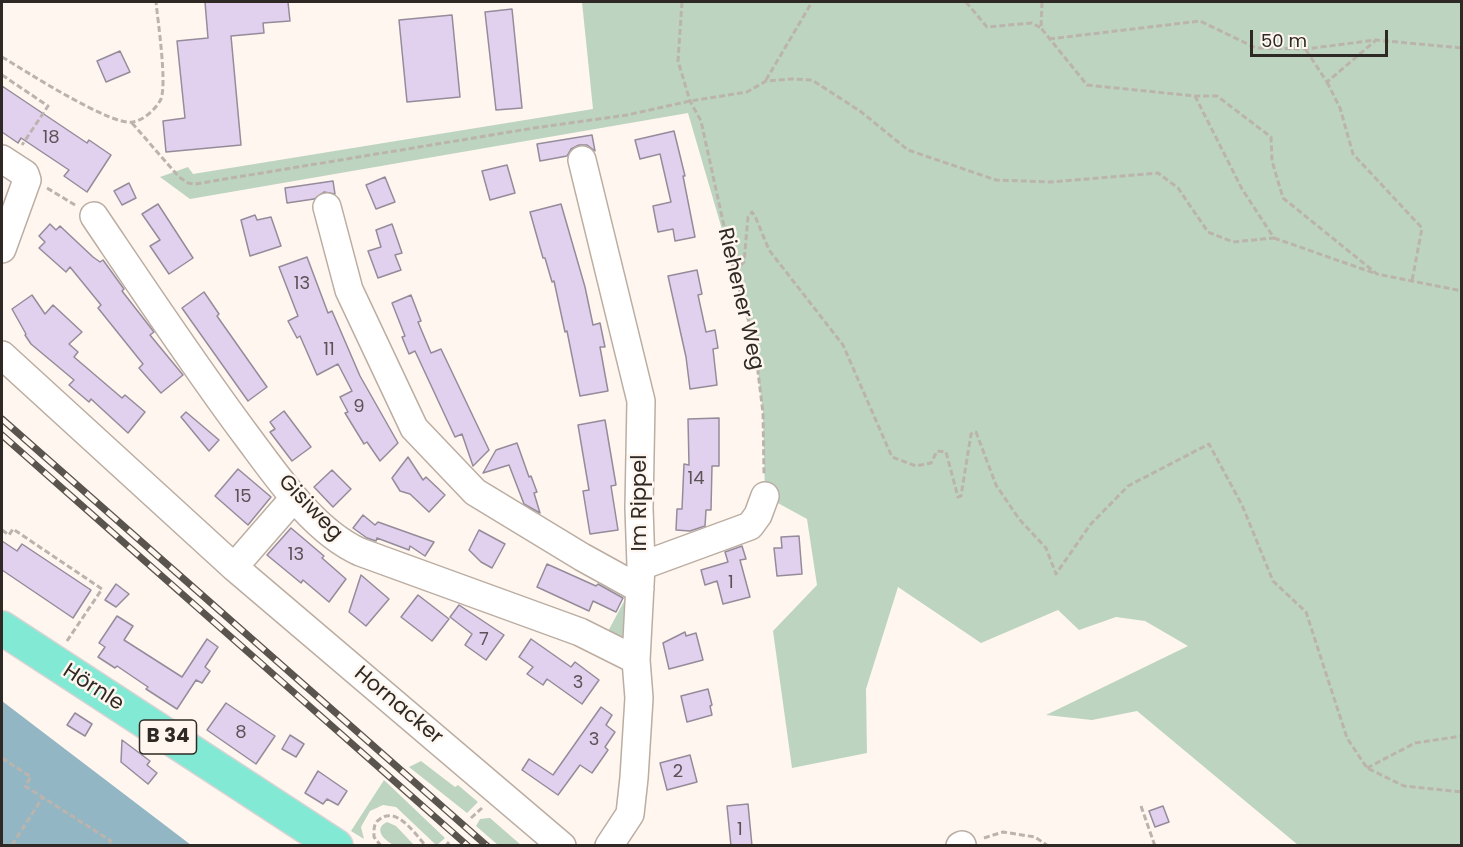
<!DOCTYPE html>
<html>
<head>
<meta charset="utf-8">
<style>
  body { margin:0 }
  #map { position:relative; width:1463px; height:847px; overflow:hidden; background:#fff6ef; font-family:Poppins,sans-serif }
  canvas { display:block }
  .frame { position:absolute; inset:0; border:3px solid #2e2924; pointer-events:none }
  .scale { position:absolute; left:1250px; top:30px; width:138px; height:27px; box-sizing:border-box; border:3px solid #2e2924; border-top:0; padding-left:8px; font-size:18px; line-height:21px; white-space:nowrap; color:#2e2924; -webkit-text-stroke:4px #fff6ef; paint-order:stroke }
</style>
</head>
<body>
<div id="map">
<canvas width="1463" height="847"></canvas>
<div class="frame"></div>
<div class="scale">50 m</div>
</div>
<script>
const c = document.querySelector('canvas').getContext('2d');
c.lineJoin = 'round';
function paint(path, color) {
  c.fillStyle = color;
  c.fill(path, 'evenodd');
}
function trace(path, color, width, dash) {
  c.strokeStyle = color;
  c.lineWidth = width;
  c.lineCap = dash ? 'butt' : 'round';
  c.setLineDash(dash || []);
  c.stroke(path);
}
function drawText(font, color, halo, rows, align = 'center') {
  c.font = font + ' Poppins,sans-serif';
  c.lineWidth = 5;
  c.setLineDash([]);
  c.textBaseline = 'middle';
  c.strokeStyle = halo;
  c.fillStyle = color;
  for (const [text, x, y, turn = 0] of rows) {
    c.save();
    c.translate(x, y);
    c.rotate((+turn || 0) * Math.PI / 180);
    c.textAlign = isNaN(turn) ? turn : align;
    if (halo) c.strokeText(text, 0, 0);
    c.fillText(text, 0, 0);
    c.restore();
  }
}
paint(new Path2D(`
  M 582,2 L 1461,2 L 1461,845 L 1298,845 L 1137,711 L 1092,720 L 1046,715 L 1188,646 L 1145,621 L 1116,617 L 1079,630 L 1058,610 L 981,643 L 898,587 L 866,689 L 867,753 L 792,768 L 773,631 L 817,585 L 807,519 L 765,496 L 763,413 L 754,339 L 688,113 L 190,199 L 160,177 L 188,167 L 193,174 L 593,109 Z
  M 628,594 L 628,638 L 621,641 L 606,635 Z
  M 421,761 L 455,787 L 458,785 L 478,802 L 467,813 L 409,767 Z
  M 384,780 L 445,838 L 437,845 L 435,844 L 396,807 L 383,805 L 370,811 L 361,827 L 364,839 L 351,831 Z
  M 489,818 L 490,818 L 521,845 L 498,845 L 476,826 L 480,819 Z
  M 387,822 L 396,826 L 414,845 C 409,845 403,846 398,846 C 387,844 371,829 387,822 Z`), '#bdd4c1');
paint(new Path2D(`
  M 2,701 L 191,845 L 2,845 Z`), '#93b6c4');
const building = new Path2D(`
  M 205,2 L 288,2 L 290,21 L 263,23 L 264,33 L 231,36 L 241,145 L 166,152 L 163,121 L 185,118 L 177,41 L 208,38 Z
  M 512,9 L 522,108 L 496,110 L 485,12 Z
  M 452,15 L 460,97 L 407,102 L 399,20 Z
  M 120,51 L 130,72 L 106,82 L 97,61 Z
  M 2,86 L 87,143 L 89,140 L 111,155 L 87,192 L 64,176 L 69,170 L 21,138 L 18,143 L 2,132 Z
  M 674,131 L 685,176 L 683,176 L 695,237 L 675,241 L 673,229 L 658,232 L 653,206 L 671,202 L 660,154 L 640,159 L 635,140 Z
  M 592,135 L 595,151 L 587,145 L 579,145 L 571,149 L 567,156 L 540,161 L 537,144 Z
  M 507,165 L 515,193 L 490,200 L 482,171 Z
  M 385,177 L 395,202 L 376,209 L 366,185 Z
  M 333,181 L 335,194 L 324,192 L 314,199 L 287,203 L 285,188 Z
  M 129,183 L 136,198 L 122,205 L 114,191 Z
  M 158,204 L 193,258 L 169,274 L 150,246 L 160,240 L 142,214 Z
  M 561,204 L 585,287 L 593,325 L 600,323 L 605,347 L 600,347 L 608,391 L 580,396 L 567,331 L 565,332 L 554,281 L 552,282 L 545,258 L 543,258 L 530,212 Z
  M 255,215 L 257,220 L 271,217 L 281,246 L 250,256 L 241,220 Z
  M 50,224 L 56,230 L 60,226 L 93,257 L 100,262 L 103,260 L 124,289 L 122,291 L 154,332 L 150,335 L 183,375 L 161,393 L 139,368 L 143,364 L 98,308 L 101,305 L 70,267 L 66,272 L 39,248 L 45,242 L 39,236 Z
  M 392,224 L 402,253 L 395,255 L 401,270 L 378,278 L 368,251 L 381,247 L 376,230 Z
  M 307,257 L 328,313 L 332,311 L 360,376 L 398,443 L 380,461 L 367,442 L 364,444 L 345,413 L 348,412 L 340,397 L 352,391 L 338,364 L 317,375 L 300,336 L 297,338 L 288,321 L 298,316 L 279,267 Z
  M 697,270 L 702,294 L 698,295 L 706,332 L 715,330 L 718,348 L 713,349 L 717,385 L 690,389 L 686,357 L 668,276 Z
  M 204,292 L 219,314 L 217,316 L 267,387 L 248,401 L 182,308 Z
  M 32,295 L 45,314 L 53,305 L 82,332 L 69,344 L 78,352 L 74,357 L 122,398 L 125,395 L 145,412 L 128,433 L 91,399 L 89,402 L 69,385 L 74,380 L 31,344 L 25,335 L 26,334 L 12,309 Z
  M 411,295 L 421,321 L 418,322 L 431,353 L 441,349 L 489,450 L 473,466 L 462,434 L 455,437 L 415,351 L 409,354 L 402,337 L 405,336 L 392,303 Z
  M 284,411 L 311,447 L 292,461 L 270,432 L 275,429 L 270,422 Z
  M 186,412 L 219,440 L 209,451 L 181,417 Z
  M 719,418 L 719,466 L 712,466 L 711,510 L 706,510 L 705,526 L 690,531 L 676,530 L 677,509 L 682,509 L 684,464 L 689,465 L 688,419 Z
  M 605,420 L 616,485 L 611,486 L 618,530 L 590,534 L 583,491 L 589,490 L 578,425 Z
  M 517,443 L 529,477 L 531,476 L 537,492 L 534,493 L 540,513 L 524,504 L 509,465 L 483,473 L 496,450 Z
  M 408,457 L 423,480 L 426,477 L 445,495 L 429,512 L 410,494 L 400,491 L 392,478 Z
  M 238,469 L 271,497 L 248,525 L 215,496 Z
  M 332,470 L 351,489 L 333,507 L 314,487 Z
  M 363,515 L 375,525 L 378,522 L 434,542 L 425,556 L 410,546 L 409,550 L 377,538 L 376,541 L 367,538 L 353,528 Z
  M 291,528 L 324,556 L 322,558 L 346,579 L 329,602 L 303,580 L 301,583 L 267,555 Z
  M 479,530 L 505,544 L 492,568 L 481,562 L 469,550 Z
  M 799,536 L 802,574 L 777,576 L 774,548 L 782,548 L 781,537 Z
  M 2,541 L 17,551 L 22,544 L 91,590 L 73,618 L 2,570 Z
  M 742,546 L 746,559 L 740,560 L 750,597 L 723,604 L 717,581 L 705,585 L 701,570 L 728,562 L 725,552 Z
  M 547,564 L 596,586 L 598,584 L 623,598 L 616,612 L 593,601 L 589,611 L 537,587 Z
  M 361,575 L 389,599 L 366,626 L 349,612 Z
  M 116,584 L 129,594 L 116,607 L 105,600 Z
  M 418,595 L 449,619 L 432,641 L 401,617 Z
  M 459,605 L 504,635 L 486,660 L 465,645 L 472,634 L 450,617 Z
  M 117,616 L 133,626 L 124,640 L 182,677 L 207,639 L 218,647 L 205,667 L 210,671 L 202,683 L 196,680 L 177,709 L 146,689 L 148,687 L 117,666 L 115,668 L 98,657 L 105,647 L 99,643 Z
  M 685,632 L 686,636 L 696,633 L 703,660 L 669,669 L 663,643 Z
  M 531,639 L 571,667 L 575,662 L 599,680 L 582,704 L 547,679 L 543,685 L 527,674 L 533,667 L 519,657 Z
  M 708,689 L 712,705 L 710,706 L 712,715 L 687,722 L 681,696 Z
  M 226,703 L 275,736 L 256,764 L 207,730 Z
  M 601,707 L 612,715 L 606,725 L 615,732 L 605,747 L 608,750 L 592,773 L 580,765 L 558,795 L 522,770 L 529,759 L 553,775 Z
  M 75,713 L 92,724 L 85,736 L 67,725 Z
  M 290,735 L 304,744 L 296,757 L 282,749 Z
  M 122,740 L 150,761 L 147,765 L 157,773 L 148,784 L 121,762 Z
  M 690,755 L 697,782 L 667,790 L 660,763 Z
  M 318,771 L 347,791 L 338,805 L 327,799 L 323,804 L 305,793 Z
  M 748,804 L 752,846 L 731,846 L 727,806 Z
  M 1163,806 L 1169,822 L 1155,827 L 1149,811 Z`);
paint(building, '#e2d1ee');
trace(building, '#948c9a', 1.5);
const minor = new Path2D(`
  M 2,159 L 25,174 L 27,180 L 2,249
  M 582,160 L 641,401 L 639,508 L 641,566 L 636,660 L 639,698 L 634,778 L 630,814 L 609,846
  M 327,207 L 349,290 L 414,428 L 475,492 L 582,557 L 640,589
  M 94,216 C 144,290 193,364 246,435 C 276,475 313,531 360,552 L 580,632 L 636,660
  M 2,355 L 234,567 L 562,846
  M 641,566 L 750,526 L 758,515 L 765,496
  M 234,567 L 294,498
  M 960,846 L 962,845`);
const major = new Path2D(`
  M 2,628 L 336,846`);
trace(minor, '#bbada2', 30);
trace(major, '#d5d4d3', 36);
trace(new Path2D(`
  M 682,2 L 678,61 L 690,101 L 701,121 L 734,272 L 754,339 L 763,413 L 764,474
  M 966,2 L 987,27 L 1032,23 L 1041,28
  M 1042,2 L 1041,28 L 1087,85 L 1195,96 L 1217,96 L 1271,137 L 1272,161 L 1283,198 L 1377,274 L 1462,291
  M 1049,39 L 1200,21 L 1256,48 L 1305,49 L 1376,40 L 1462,48
  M 1306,50 L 1327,82 L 1375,41
  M 2,57 C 24,70 112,127 133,122 C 144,120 156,109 161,99 C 167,83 158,22 156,2
  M 2,75 L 48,106 L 22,145
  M 766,80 L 812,2
  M 1327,82 L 1340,108 L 1353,154 L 1422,228 L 1412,281
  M 132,123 L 179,177 L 188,183 L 195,184 L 534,128 L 627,115 L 690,101 L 747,92 L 766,81 L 792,79 L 812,80 L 860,111 L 908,150 L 996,180 L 1051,182 L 1158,173 L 1178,188 L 1208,232 L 1233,242 L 1274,238 L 1242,189 L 1195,96
  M 47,188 L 75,205
  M 1274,238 L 1374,273
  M 734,272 L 744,262 L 748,217 L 752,212 L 755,216 L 769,250 L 843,345 L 892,457 L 916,466 L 931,463 L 937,451 L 946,452 L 958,497 L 961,496 L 971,434 L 976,432 L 996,485 L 1019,519 L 1046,548 L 1056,574 L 1090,525 L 1128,486 L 1209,444 L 1242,505 L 1273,581 L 1306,612 L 1347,738 L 1367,768 L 1404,786 L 1462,792
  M 2,530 L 9,535 L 13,529 L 102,589 L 67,641
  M 2,758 L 31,777 L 25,786 L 111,841 L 108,846
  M 1367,768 L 1415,743 L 1462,736
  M 1141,806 L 1155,846
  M 471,818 L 482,808
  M 984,838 L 1003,832 L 1035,837 L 1048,846
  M 12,845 L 43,797
  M 381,846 L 374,837 C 374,830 373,823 380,819 C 397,806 415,834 426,846
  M 446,846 L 449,842`), '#bbb4ad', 3, [6, 3]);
trace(minor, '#fff', 27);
trace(major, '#82e9d4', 33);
const rail = new Path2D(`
  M 2,419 L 487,846
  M 2,435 L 468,846`);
trace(rail, '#5a544f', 7);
trace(rail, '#fff6ef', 4.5, [14]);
drawText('18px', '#5b5356', null, [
  ["18",51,138],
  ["13",302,284],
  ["11",329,350],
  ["9",359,407],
  ["14",696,479],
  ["15",243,497],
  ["13",296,555],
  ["1",731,583],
  ["7",484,640],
  ["3",578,683],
  ["8",241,733],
  ["3",594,740],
  ["2",678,772],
  ["1",740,830]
]);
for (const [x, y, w] of [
  [168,737,57]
]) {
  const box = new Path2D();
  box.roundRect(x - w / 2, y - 17, w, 34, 4.5);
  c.fillStyle = '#fff6ef';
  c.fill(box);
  trace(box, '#2e2924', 1.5);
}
drawText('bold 20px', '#2e2924', null, [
  ["B 34",168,737]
]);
drawText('21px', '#2e2924', '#fff6ef', [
  ["Riehener Weg",740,299,77],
  ["Im Rippel",641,503,-90],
  ["Gisiweg",310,508,46],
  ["Hörnle",93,688,33],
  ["Hornacker",398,706,40]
]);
</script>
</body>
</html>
